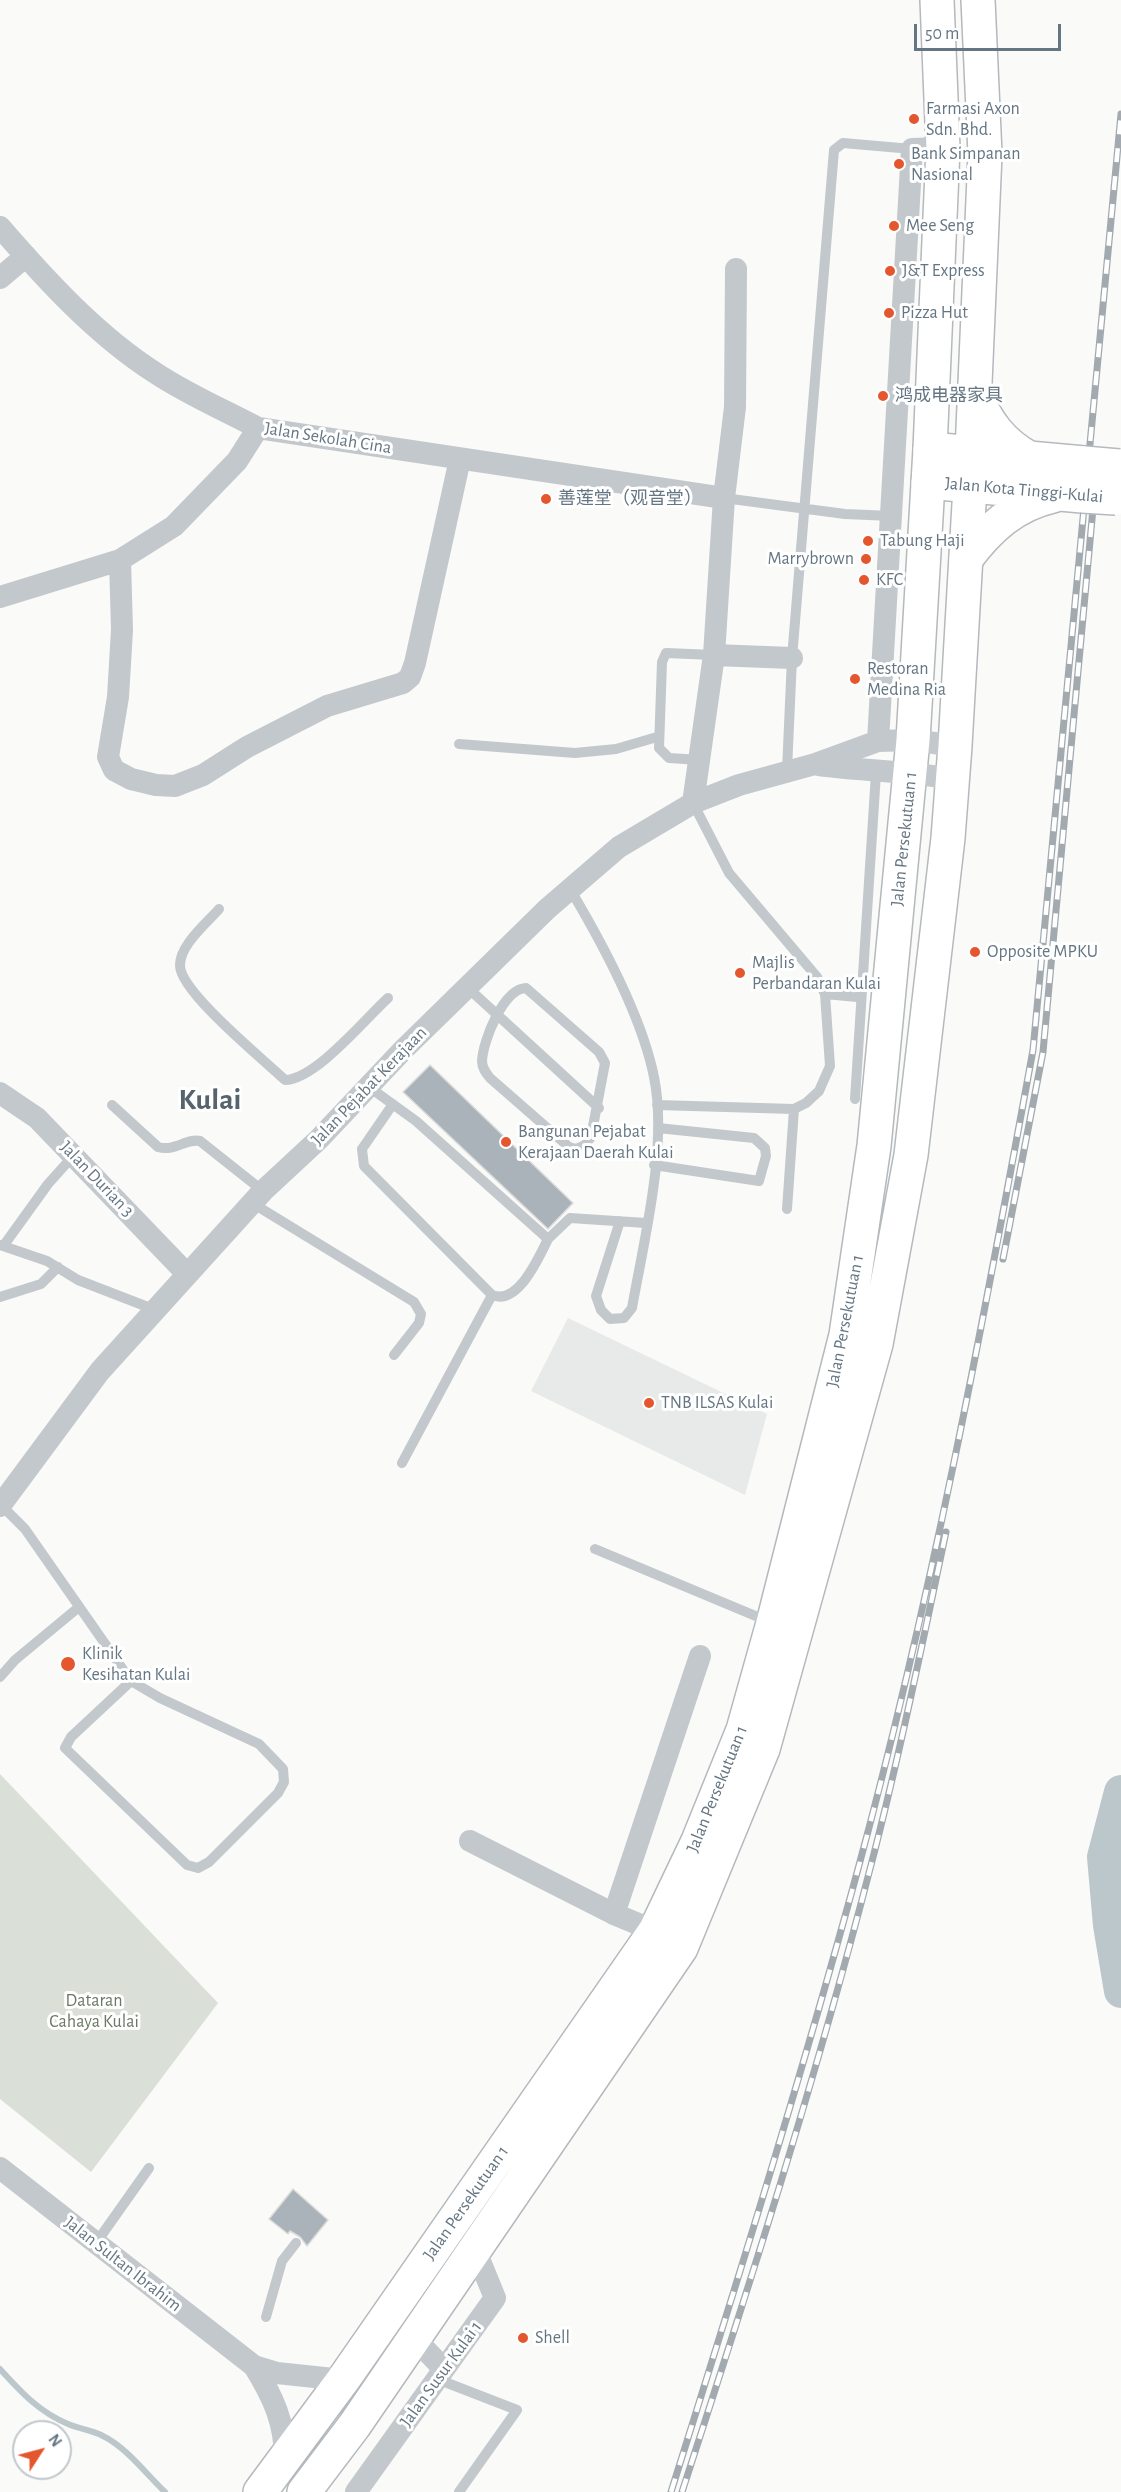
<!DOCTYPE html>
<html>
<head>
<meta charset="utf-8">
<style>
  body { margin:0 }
  #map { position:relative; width:1121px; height:2492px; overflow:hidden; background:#fafaf8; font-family:"Alegreya Sans",sans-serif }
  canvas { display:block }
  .north { position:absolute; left:12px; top:2420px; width:60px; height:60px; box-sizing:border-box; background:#fff; border:2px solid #c1c8cd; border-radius:50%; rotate:54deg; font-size:16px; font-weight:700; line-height:24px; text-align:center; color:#657683 }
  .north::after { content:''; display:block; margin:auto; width:21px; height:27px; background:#e4572e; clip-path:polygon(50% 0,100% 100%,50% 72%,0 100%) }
  .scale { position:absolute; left:914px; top:24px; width:147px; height:27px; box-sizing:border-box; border:3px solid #657683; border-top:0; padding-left:8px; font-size:18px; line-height:21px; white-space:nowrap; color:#657683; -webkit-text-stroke:4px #fff; paint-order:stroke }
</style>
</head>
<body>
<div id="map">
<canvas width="1121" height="2492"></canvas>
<div class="north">N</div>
<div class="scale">50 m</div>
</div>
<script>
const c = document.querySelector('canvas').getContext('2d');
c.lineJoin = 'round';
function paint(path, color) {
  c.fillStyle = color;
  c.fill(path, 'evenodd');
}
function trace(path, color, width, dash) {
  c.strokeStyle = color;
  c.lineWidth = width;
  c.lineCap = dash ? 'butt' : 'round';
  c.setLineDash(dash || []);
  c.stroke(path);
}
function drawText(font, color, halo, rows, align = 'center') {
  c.font = font + ' "Alegreya Sans","Noto Sans SC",sans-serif';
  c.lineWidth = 6;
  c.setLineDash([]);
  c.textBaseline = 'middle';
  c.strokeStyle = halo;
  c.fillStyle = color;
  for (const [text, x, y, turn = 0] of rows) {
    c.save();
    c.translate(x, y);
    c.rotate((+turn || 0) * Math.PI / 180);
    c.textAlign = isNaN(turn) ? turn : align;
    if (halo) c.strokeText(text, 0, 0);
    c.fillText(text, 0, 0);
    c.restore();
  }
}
paint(new Path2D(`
  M 568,1318 L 767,1414 L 745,1495 L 531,1391 Z`), '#e8e9e9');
paint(new Path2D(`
  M 0,1774 L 218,2003 L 91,2172 L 0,2099 Z`), '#dadfd7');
trace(new Path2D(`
  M 0,2369 C 21,2392 39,2412 68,2424 C 79,2429 92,2430 103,2436 C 126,2447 146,2474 165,2492`), '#bbc7cb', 6);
trace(new Path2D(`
  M 1121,1792 L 1104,1857 L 1110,1925 L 1121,1991`), '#bbc7cb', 34);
const building = new Path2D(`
  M 430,1065 L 573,1203 L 548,1229 L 403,1092 Z
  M 293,2189 L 328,2220 L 307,2246 L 300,2237 L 290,2231 L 288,2234 L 269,2219 Z`);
paint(building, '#aab3b9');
trace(building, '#dcdcda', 1.5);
const primary = new Path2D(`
  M 975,393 C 986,422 1002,443 1029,458
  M 930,449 L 1084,463
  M 928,482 L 1082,496
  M 966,559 C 989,528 1014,505 1053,496`);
const highway = new Path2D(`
  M 260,2492 L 343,2380 L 655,1931 L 698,1841 L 743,1730 L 773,1623 L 846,1335 L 874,1146 L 913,740 L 930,449 L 943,148 L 937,0
  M 304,2492 L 354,2426 L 681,1948 L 763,1749 L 876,1344 L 911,1155 L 948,838 L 955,746 L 972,452 L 985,154 L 978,0`);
trace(primary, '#b5babe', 36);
trace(highway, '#b4b9bd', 36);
trace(new Path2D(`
  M 724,498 L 845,514 L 892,516
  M 459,744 L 575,753 L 616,749 L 657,737
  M 701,760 L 669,758 L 659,748 L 662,662 L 666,653 L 714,655
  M 787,770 L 792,658 L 834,150 L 843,143 L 912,149
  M 570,889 C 601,941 642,1017 654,1077 C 668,1145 644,1240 632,1308 L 624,1318 L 610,1319 L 601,1310 L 596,1296 L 620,1221
  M 219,909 C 206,924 180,945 180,965 C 179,991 264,1060 285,1080 C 316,1079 364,1020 388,998
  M 468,988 L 599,1108
  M 526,988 L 599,1052 L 605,1063 L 591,1137 L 585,1145 L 576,1149 L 569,1147 L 490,1078 C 486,1073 482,1068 482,1061 C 483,1041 503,989 526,988 Z
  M 825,994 L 857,997 L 861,995
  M 369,1087 L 416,1121 L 548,1239 L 570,1218 L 646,1223
  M 855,1099 L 876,773
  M 393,1104 L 362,1149 L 364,1166 L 492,1295 C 518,1306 539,1257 548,1239
  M 112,1105 L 158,1147 C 175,1152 186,1138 200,1141 L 263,1191
  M 657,1105 L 794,1109 L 806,1103 L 819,1091 L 830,1066 L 825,994 L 817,977 L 729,873 L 693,803
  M 654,1165 L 759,1181 L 766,1156 L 765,1148 L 754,1138 L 658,1128
  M 252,1203 L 414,1302 L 421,1314 L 419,1323 L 394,1355
  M 787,1209 L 794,1109
  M 0,1245 L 47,1261 L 78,1280 L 153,1309
  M 4,1245 L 48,1184 L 74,1155
  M 0,1297 L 41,1284 L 58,1267
  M 402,1463 L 492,1295
  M 1,1505 L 25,1529 L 131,1681 L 71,1737 L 65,1748 L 187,1865 L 198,1868 L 209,1862 L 278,1793 L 284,1782 L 283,1769 L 259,1744 L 160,1698 L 131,1681
  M 595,1549 L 770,1622
  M 0,1677 L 15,1660 L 79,1607
  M 96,2243 L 149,2168
  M 266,2317 L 282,2261 L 296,2243
  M 437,2379 L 517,2410 L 459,2492`), '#c3c8cc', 10);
trace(new Path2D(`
  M 0,227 C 46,280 97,336 157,374 C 189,395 224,410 258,428 L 724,498
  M 0,278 L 26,256
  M 120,560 L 122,630 L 118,697 L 108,757 L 114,770 L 131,779 L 156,785 L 175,786 L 203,775 L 247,747 L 327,706 L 403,683 L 410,677 L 415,663 L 460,459
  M 0,597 L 120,560 L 174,526 L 237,461 L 258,428
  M 714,655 L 792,658
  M 878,741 L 912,149 L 943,148
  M 819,765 C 864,771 908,771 953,779
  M 693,803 L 714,655 L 724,498 L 735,407 L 736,269
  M 0,1093 L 37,1118 L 187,1274
  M 0,1506 L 100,1371 L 263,1191 L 319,1139 L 403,1050 L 547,909 L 619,847 L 693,803 L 739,785 L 815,764 L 878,741 L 913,740 L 955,746
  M 470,1841 L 614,1914 L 655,1931
  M 614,1914 L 700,1656
  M 0,2168 L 254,2366 C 273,2397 285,2422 285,2459
  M 414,2338 L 444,2369
  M 254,2366 L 277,2373 L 343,2380
  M 356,2492 L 495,2298 L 475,2249`), '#c3c8cc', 22);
trace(primary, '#fff', 33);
trace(highway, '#fff', 33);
const rail = new Path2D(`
  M 1003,1259 L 1043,1052 L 1096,476
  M 671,2492 C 736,2285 801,2079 858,1869 C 931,1600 983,1324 1033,1050 L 1121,114
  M 682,2492 C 749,2286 816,2079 870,1869 C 899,1758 922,1645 946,1532`);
trace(rail, '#a2aab0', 7);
trace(rail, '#fff', 4.5, [14]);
const primaryBridge = new Path2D(`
  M 1084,463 L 1119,466
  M 1082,496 L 1116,498`);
trace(primaryBridge, '#b5babe', 36, []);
trace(primaryBridge, '#fff', 33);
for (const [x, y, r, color] of [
  [914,119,6,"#e4572e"],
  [899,164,6,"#e4572e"],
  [894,226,6,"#e4572e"],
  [890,271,6,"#e4572e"],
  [889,313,6,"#e4572e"],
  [883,396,6,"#e4572e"],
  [546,499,6,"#e4572e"],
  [868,541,6,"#e4572e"],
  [866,559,6,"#e4572e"],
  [864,580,6,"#e4572e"],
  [855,679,6,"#e4572e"],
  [975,952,6,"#e4572e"],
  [740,973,6,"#e4572e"],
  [506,1142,6,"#e4572e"],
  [649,1403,6,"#e4572e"],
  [68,1664,8,"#e4572e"],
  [523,2338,6,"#e4572e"]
]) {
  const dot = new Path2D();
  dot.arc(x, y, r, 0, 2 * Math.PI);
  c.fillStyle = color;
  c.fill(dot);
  trace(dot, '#fff', 2);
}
drawText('18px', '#657683', '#fff', [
  ["Farmasi Axon",926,109],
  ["Sdn. Bhd.",926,130],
  ["Bank Simpanan",911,154],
  ["Nasional",911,175],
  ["Mee Seng",906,226],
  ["J&T Express",902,271],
  ["Pizza Hut",901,313],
  ["鸿成电器家具",895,396],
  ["善莲堂（观音堂）",558,499],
  ["Tabung Haji",880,541],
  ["Marrybrown",854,559,"right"],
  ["KFC",876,580],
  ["Restoran",867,669],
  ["Medina Ria",867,690],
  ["Opposite MPKU",987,952],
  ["Majlis",752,963],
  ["Perbandaran Kulai",752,984],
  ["Bangunan Pejabat",518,1132],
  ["Kerajaan Daerah Kulai",518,1153],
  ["TNB ILSAS Kulai",661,1403],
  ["Klinik",82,1654],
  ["Kesihatan Kulai",82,1675],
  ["Shell",535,2338]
], 'left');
drawText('18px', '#657683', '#fff', [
  ["Jalan Sekolah Cina",328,438,9],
  ["Jalan Kota Tinggi-Kulai",1024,490,5],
  ["Jalan Persekutuan 1",904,839,-84],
  ["Jalan Pejabat Kerajaan",369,1086,-46],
  ["Jalan Durian 3",97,1179,46],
  ["Jalan Persekutuan 1",845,1321,-79],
  ["Jalan Persekutuan 1",717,1789,-68],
  ["Jalan Persekutuan 1",466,2203,-55],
  ["Jalan Sultan Ibrahim",123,2264,38],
  ["Jalan Susur Kulai 1",441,2374,-54]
]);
drawText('18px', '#687a64', '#fff', [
  ["Dataran",94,2001],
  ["Cahaya Kulai",94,2022]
]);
drawText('bold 30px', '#57646e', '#fff', [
  ["Kulai",210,1100]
]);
</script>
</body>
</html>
